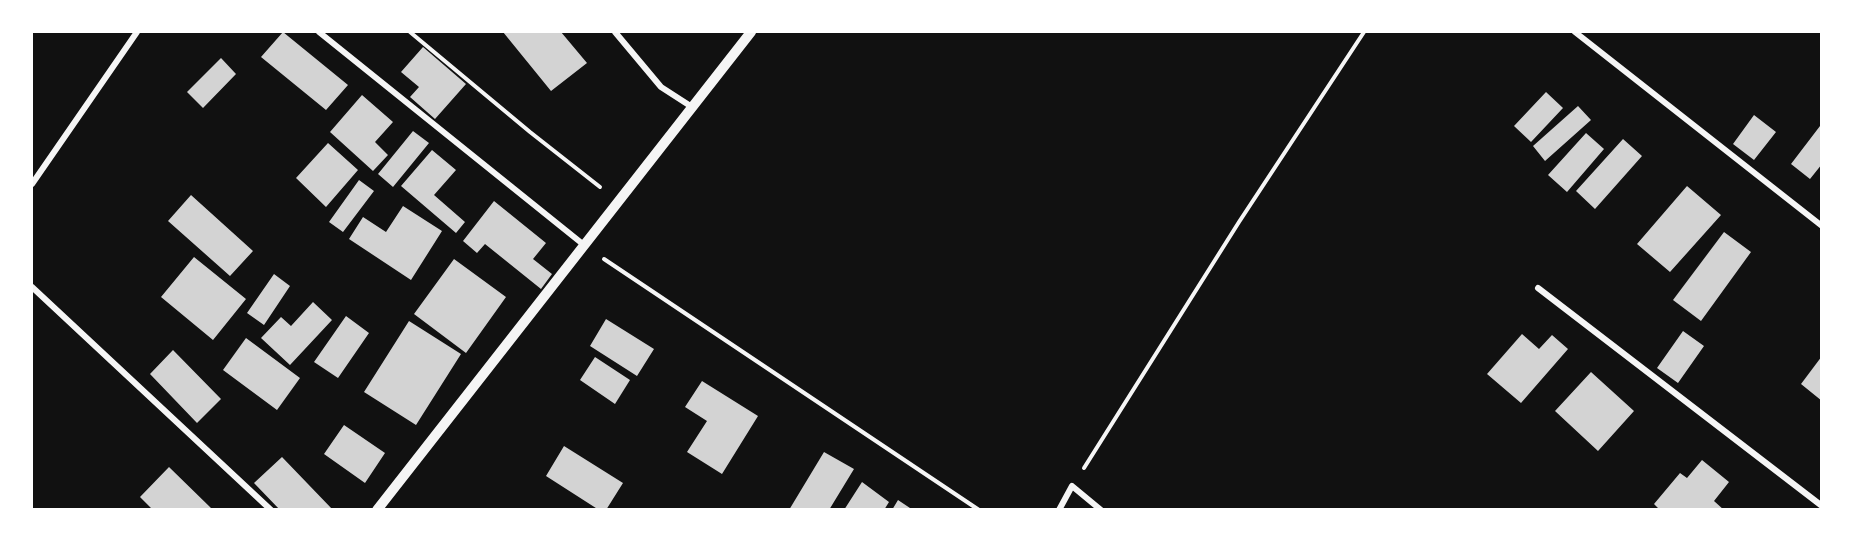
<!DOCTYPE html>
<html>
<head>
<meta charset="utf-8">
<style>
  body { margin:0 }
  #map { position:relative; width:1853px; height:541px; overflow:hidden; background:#111; font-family:"Noto Sans",sans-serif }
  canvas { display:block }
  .frame { position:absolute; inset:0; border:33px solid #fff; pointer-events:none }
</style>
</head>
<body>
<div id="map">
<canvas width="1853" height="541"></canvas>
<div class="frame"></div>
</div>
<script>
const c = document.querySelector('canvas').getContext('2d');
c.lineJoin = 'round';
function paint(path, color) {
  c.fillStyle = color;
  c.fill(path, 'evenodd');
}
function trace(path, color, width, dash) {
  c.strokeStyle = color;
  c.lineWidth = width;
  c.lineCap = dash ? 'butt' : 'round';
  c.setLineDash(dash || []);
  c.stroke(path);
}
paint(new Path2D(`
  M 283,32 L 348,85 L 326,110 L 261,57 Z
  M 503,32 L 561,32 L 587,63 L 551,91 Z
  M 423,47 L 466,84 L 435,119 L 410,97 L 419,87 L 401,72 Z
  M 221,58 L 236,74 L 203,108 L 187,92 Z
  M 1546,92 L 1563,108 L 1531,142 L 1514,126 Z
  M 362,95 L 393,122 L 375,142 L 388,155 L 373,171 L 330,132 Z
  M 1578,106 L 1591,120 L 1545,161 L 1533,146 Z
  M 1754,115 L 1776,132 L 1754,160 L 1733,144 Z
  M 1820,126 L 1822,127 L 1822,164 L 1810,179 L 1791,164 Z
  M 413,131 L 429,143 L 393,187 L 378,174 Z
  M 1586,133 L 1604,149 L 1567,192 L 1548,175 Z
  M 1623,139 L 1642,156 L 1595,209 L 1576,191 Z
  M 328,143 L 358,170 L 326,207 L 296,178 Z
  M 432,150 L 456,170 L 434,195 L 465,222 L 456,233 L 401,186 Z
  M 359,180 L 374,191 L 343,232 L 329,222 Z
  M 1687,186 L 1721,215 L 1670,272 L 1637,244 Z
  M 191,195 L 253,251 L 230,276 L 168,221 Z
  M 494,201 L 546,243 L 533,259 L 552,274 L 541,289 L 485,244 L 477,253 L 463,241 Z
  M 403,206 L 442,231 L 411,280 L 349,239 L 363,217 L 386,232 Z
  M 1724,232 L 1751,252 L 1701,321 L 1673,300 Z
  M 194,257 L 246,299 L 213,340 L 161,297 Z
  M 454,259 L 506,297 L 466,353 L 414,314 Z
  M 274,274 L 290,286 L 264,325 L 247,313 Z
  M 313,302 L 332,320 L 290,365 L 261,338 L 281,317 L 291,326 Z
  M 346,316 L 369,333 L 338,378 L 314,362 Z
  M 606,319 L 654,349 L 637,376 L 590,346 Z
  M 409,321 L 461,354 L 416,425 L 364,392 Z
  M 1683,331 L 1704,346 L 1678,383 L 1657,368 Z
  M 1522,334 L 1539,349 L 1552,335 L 1568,349 L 1521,403 L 1487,374 Z
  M 246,338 L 300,378 L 277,410 L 223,370 Z
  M 173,350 L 221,399 L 197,423 L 150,374 Z
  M 1822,356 L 1822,401 L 1801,384 Z
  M 595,357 L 630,380 L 615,404 L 580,380 Z
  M 1591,372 L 1634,411 L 1598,451 L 1555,411 Z
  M 702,381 L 758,416 L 722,474 L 687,452 L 707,421 L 685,407 Z
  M 344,425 L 385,453 L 365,483 L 324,454 Z
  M 564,446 L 623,483 L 606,510 L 599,510 L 546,476 Z
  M 824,452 L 854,469 L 829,510 L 789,510 Z
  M 282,457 L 333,510 L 280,510 L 254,483 Z
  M 1702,460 L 1729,482 L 1714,501 L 1724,510 L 1660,510 L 1654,504 L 1680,473 L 1687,478 Z
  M 169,467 L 211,508 L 210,510 L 153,510 L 140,497 Z
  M 862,482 L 889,502 L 884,510 L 844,510 Z
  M 898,500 L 913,510 L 892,510 Z`), '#d3d3d3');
trace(new Path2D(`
  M 410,32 L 530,132 L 600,187
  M 604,259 L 979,510
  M 1084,468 L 1239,222 L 1364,32`), '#f5f5f5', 4);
trace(new Path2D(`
  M 319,32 L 584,245
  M 615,32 L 661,87 L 692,107
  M 1575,32 L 1822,226
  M 32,184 L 137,32
  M 32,287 L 271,510
  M 1538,288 L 1822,506
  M 1059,510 L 1072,486 L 1101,510`), '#f5f5f5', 6);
trace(new Path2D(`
  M 377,510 L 751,32`), '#f5f5f5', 10);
</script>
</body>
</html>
